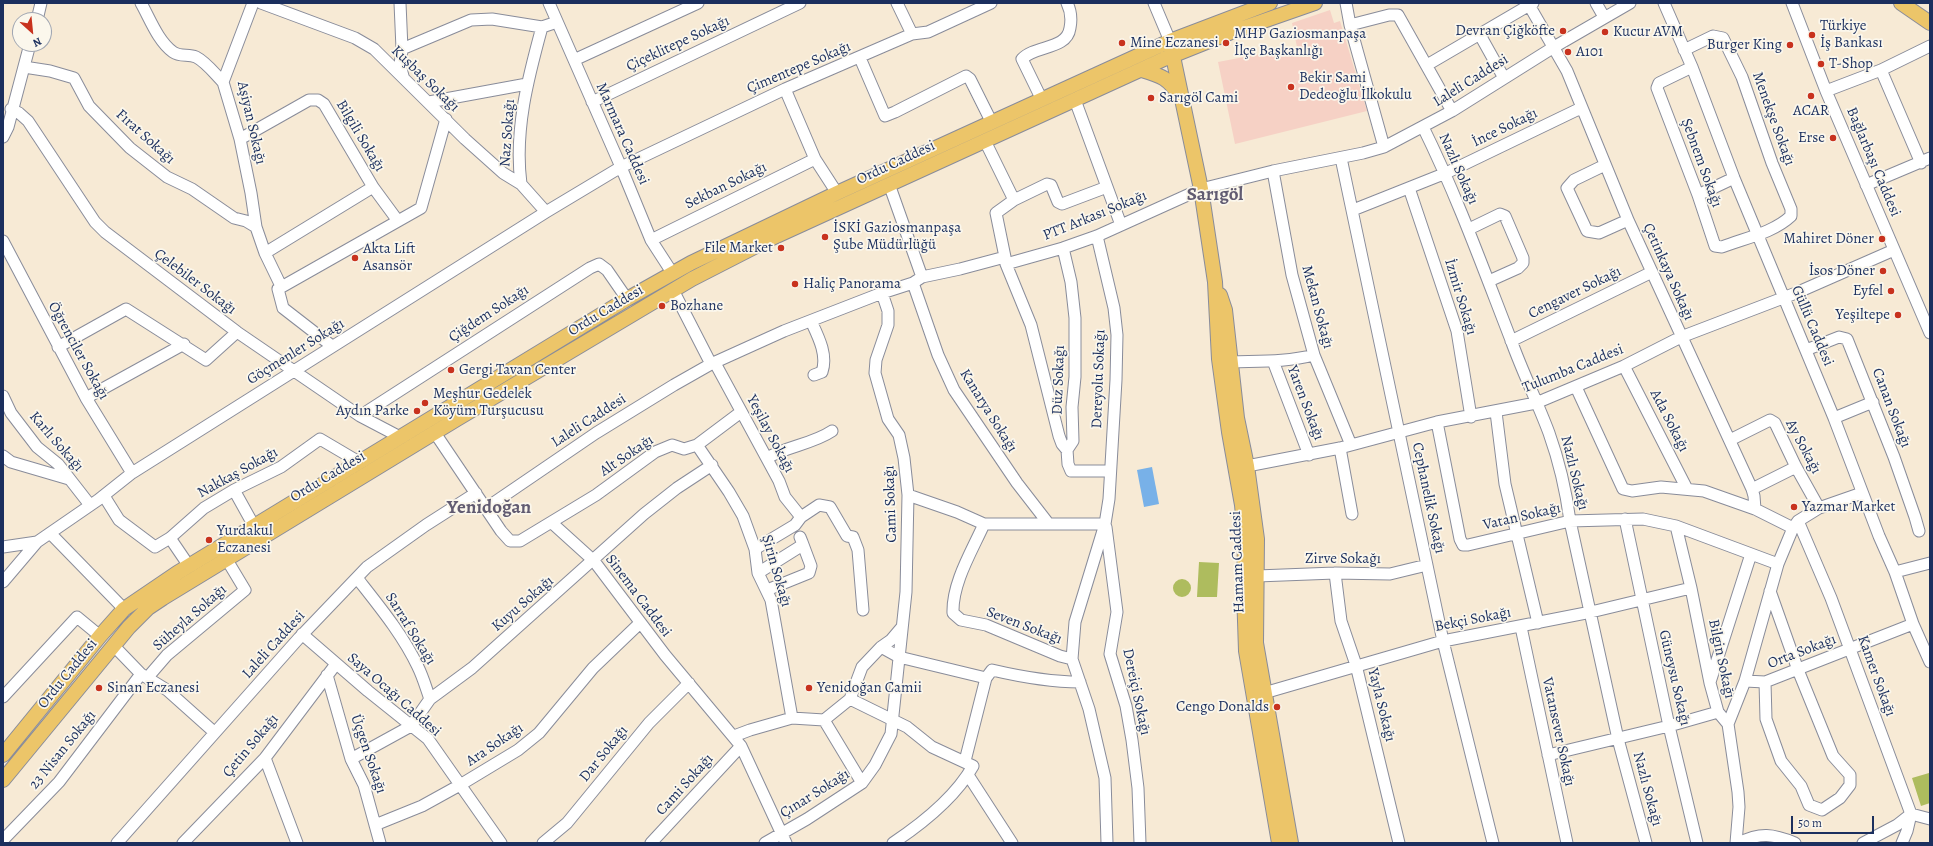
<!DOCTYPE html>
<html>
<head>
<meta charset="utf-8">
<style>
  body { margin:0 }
  #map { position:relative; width:1933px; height:846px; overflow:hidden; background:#f7ead5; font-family:Alegreya,serif }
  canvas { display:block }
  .frame { position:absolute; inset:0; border:4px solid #1b2f5e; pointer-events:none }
  .north { position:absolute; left:12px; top:12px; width:40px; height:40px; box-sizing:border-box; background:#fbf7ec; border:1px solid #a1a7b3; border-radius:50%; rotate:153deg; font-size:11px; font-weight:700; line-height:16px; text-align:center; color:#1b2f5e }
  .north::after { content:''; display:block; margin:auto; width:14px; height:18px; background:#c8321e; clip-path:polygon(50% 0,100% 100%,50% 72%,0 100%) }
  .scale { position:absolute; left:1791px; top:816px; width:83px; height:18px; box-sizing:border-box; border:2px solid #1b2f5e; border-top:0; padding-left:5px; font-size:12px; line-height:14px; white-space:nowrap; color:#1b2f5e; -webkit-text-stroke:3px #fbf7ec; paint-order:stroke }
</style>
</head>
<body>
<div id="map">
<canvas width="1933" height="846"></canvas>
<div class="frame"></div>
<div class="north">N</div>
<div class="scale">50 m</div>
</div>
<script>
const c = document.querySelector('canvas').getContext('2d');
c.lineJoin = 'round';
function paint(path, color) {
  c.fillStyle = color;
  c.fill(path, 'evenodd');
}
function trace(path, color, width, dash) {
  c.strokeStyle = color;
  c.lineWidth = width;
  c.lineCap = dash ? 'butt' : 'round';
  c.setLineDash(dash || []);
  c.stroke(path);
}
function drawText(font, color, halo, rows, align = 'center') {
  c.font = font + ' Alegreya,serif';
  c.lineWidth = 3.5;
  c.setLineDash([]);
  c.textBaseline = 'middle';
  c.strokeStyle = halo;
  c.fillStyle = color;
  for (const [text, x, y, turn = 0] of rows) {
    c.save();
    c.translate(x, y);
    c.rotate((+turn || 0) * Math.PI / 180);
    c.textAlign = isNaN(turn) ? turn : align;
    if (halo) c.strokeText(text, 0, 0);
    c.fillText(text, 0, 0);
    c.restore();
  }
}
paint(new Path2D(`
  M 1330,10 L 1334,23 L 1340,21 L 1367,111 L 1235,144 L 1218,62 L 1297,47 L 1292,23 Z`), '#f6d1c5');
paint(new Path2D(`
  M 1199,562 L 1219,563 L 1217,597 L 1197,597 Z
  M1173 588a9 9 0 1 1 18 0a9 9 0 1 1-18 0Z
  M 1929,773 L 1930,803 L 1921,806 L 1912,778 Z`), '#aebc5e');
paint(new Path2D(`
  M 1152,467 L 1159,504 L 1144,507 L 1137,470 Z`), '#78b1e8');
const minor = new Path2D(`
  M 141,3 C 150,19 158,41 173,52 C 180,57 188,54 196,57 C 206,62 215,74 223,82
  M 253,3 L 223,82 L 240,139 L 251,193 L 256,227 L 265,253 L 281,286
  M 261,3 L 355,38 L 374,49 L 465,139 L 503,173 L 521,184 L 546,212
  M 400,3 L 402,49 L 400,65 L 403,76
  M 549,3 L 621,167 L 651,240 L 673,274
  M 897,3 L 912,34
  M 1154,3 L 1170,41
  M 1346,3 L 1350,25 L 1384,147
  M 1596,3 L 1604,17
  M 1664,3 L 1692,67 L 1734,178 L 1834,418 L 1879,536 L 1895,572 L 1913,624 L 1930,662
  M 1792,3 L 1826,91 L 1930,333
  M 1529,5 L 1567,71 L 1628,220 L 1752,489 L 1754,496 L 1755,509
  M 37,20 L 41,3
  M 1350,25 L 1389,15 L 1398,15 L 1452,111
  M 1480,35 L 1504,78
  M 402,49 L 471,20 L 492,19 L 542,27 L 557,22
  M 1684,50 L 1713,36 L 1723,38 L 1742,77 L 1772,163 L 1791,209 L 1791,216 C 1773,233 1745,238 1722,247 L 1715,246 L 1698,195 L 1657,88 L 1659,83 L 1692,67
  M 860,58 L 885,116 L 895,112 L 966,76 L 970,79 L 992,123
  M 574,60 L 698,3
  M 1427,65 L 1533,3
  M 24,67 L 50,71 L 74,78 L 89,106 L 130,148 L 167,177 L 192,189 L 234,218 L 246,221 L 256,227
  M 1881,70 L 1921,163
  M 785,89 L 815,159 L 837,193
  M 1826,91 L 1881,70 L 1930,46
  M 1042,100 L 1022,59 C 1035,45 1067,50 1070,28 C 1072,18 1071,11 1067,3
  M 1075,100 L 1121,225
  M 429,102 L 527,84
  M 592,102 L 800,3
  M 11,109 L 19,113 L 28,121 L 95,222 L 105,232 L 237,332 L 360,416 L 400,437
  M 1423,127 C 1457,196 1483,268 1511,340 C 1522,371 1537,401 1549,433 C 1559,461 1566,491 1570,521 L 1618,739 L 1646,843
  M 3,137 L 8,127 L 30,44
  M 240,139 L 309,100 L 318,100 L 324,104 L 373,187 L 398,221
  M 985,141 L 1014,200 L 1047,184 L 1051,185 L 1058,202 L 1062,204 L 1107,187
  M 1341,158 L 1443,641 L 1493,843
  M 1605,165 L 1574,180 L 1567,188 L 1587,231 L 1599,233 L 1628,220
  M 1273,171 L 1292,275 L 1314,355 L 1351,445
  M 521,184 C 514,131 528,78 542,27
  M 889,184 L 922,277
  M 1866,185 L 1930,158
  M 1409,188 L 1457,331 L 1471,417
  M 1698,195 L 1734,178
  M 1353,210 L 1446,173 L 1581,108
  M 1469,229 L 1500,214 L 1505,216 L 1523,258 L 1523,263 L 1518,268 L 1489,281
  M 1097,236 L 1114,308 L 1117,335 L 1116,380 L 1109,499 L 1105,524 L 1075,622 L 1072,659 L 1089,709 L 1105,778 L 1107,843
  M 651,240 L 815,159
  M 3,241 L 86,398 L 132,473
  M 1063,248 L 1071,282 L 1075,318 L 1075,377 L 1072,407 L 1073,441 L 1067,450 L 1068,464 L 1071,471 L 1110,471
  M 265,253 L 373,187
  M 1005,257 L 996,213 L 1014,200
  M 1006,264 L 1031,325 L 1059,436 L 1062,444 L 1067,450
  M 913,283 L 938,355 L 954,390 L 1017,483 L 1048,523
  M 673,290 L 711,364
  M 811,321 C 818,336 828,355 822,372 L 814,375
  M 1511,341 L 1652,272
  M 332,346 L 283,308 L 278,289 L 421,208 L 446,119
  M 58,347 L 126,309 L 206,360 L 237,332
  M 1806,350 L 1839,337 L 1847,339 L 1894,457 L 1915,517 L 1919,531
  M 1273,361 L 1309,455
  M 1232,362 C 1260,361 1287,362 1314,355
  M 715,363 L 779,481 L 785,497 L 801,517
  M 1624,366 L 1687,489
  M 1576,387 L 1623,489 L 1632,491 L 1661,487 L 1704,491 L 1755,509 L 1793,528
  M 3,396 L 11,413 L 37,447 L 58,464 L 90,505
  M 86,398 L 184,344
  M 1496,412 L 1505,484 L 1538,623
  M 360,416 L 590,268 L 599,264 L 607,270 L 627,299
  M 1834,418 L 1873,402
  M 1437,422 L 1460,539 L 1463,545 L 1468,545 L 1570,521 L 1643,519 L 1676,526 L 1778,564
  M 435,433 L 501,531 L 510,541 L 520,541 L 596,495 L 655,452 L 672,445 L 684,449 L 697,445 L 741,412
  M 1730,440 L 1770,420 L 1775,423 L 1796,467 L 1819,508
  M 697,445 L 729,492 L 743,516 L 755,549 L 758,573 L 771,600 L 792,718
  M 1340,448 L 1352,514
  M 3,456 L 11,462 L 69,479
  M 767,458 C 787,446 813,444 832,431
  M 1247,466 L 1340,448 L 1437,422 L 1536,403 L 1624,366 L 1681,337 L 1796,293 L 1894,250
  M 1752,489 L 1796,467
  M 234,490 L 254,526
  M 908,495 L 957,512 L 984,524 C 972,551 952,583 953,613 L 961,620 L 986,625 L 1060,656 L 1072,659
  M 104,496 L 119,520 L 155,547 L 170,538 L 204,508 L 234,490 L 281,467 L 320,439 L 359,462
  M 486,508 L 596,433 L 674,385 L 711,364 L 784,331 L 882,293 L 913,283 L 922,277 L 960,269 L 1005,257 L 1006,264 L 1063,248 L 1097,236 L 1201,189 L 1273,171 L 1363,153 L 1384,147 L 1452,111 L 1554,47 L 1630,3
  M 1625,519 L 1669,726 L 1697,843
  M 1798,521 L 1831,598 L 1911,814 L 1907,831 L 1902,843
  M 552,523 L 594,561 L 665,655 L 741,746 L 786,843
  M 984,524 L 1105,524
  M 1676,526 L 1691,588 L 1710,683 L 1718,712 L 1728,724 L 1738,792 L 1739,807 L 1736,843
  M 1106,527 L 1117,612 L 1110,654 L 1126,706 L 1132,740 L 1138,788 L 1140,843
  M 50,533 L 124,609
  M 170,538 L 189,566
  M 3,547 L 37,542
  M 755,549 L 795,525 L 801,517 L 819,505 L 830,507 L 847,536 L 853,537 L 858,550 L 863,610
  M 1895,572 L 1930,563
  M 758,573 L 801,546 L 802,542 L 800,537
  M 1335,573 L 1341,621 L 1356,665 L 1399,843
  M 1257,576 L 1335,573 L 1390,574 L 1427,565
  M 357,578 C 379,606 403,635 418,667 C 423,677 426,688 430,699
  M 3,582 L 37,542 L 98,500 L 132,473 L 546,212 L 621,167 L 785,89 L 912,34 L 928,32 L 991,3
  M 767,590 L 809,573 L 811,566 L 802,542
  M 1521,627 L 1567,843
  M 302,634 L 368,691 L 428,739 L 501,843
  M 113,645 L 141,674 L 167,690 L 214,732
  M 881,647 L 899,657 L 986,678
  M 327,675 L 351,759 L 364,785 L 380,843
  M 148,677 L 167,655 L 245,590 L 227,560
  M 1745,681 L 1765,682 L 1913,624
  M 1710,682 L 1751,554
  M 1765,682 L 1766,719 L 1781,761 L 1801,786 L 1809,805 L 1822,810 L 1840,798 L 1850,785 L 1850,775 L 1833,756 L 1798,670 L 1770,591
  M 1264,693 L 1443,641 L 1591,612 L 1691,588
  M 3,697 L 77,617 L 100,636
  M 850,699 L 907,727 L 932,747 L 973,766 C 955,798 923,823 893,843
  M 824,720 L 862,783
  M 1728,724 L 1745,681 L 1778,564 L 1793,528 L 1798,521 L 1819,508 L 1862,493
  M 734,736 L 750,730 L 792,718 L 824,720 L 850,699 L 862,667 L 881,647 L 891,640 L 902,627
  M 1548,755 L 1669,726 L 1718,712
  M 265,758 L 297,843
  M 351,759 L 411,726 L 430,699 L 472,668 L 644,514 L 677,488 L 712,465
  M 965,761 L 986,678 L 992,670 C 1022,677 1050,682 1080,682
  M 968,775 L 1012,843
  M 375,825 L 422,806 L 460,785 L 518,750 L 539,733 L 593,668 L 640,623
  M 3,840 L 59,782 L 141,674
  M 117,843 L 299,638 L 367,567 L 426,525 L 476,493
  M 183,843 L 265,758 L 336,664
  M 543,843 L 567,823 L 649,723 L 689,683
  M 651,843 L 741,746
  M 765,843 L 807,819 L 862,783 L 875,765 L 891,734 L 906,592 L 908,495 L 904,458 L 899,435 L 888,419 L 875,373 L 876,360 L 888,325 L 888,311 L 882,293
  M 1739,843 C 1760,832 1773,834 1795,843
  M 1863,843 L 1897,825 L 1911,814 L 1930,819`);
const major = new Path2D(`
  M 1901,3 L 1930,23
  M 1171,47 L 1201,189 L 1215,282 L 1219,359 L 1229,432 L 1242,505 L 1245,537 L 1244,591 L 1246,651 L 1279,843
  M 1142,70 C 1162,76 1168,78 1180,96
  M 1220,295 L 1225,310 L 1237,418 L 1247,466 L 1257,539 L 1256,643 L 1291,843
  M 3,755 L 100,636 L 124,609 L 177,573 L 627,299 L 691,263 L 837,193 L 1170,41 L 1270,3
  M 3,780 L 129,627 L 148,608 L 163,598 L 457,419 L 692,279 L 770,239 L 1164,59 L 1229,33 L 1315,3`);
trace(minor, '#898c9a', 13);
trace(major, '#898c9a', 16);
trace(minor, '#fff', 11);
trace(major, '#ecc569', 14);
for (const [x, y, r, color] of [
  [1563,31,4,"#c8321e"],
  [1605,32,4,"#c8321e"],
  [1812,35,4,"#c8321e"],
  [1122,43,4,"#c8321e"],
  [1226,43,4,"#c8321e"],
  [1790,45,4,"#c8321e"],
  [1568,52,4,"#c8321e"],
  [1821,64,4,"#c8321e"],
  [1291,87,4,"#c8321e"],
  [1811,96,4,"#c8321e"],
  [1151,98,4,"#c8321e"],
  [1833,138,4,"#c8321e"],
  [825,237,4,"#c8321e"],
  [1882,239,4,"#c8321e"],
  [781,248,4,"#c8321e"],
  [355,258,4,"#c8321e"],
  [1883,271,4,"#c8321e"],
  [795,284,4,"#c8321e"],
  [1891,291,4,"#c8321e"],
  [662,306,4,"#c8321e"],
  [1898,315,4,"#c8321e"],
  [451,370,4,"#c8321e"],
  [425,403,4,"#c8321e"],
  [417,411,4,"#c8321e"],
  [1794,507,4,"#c8321e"],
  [209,540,4,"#c8321e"],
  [99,688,4,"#c8321e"],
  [809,688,4,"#c8321e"],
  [1277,707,4,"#c8321e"]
]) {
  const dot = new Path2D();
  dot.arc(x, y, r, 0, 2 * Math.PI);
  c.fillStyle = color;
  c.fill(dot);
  trace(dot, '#fbf7ec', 1.5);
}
drawText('15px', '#1b2f5e', '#fbf7ec', [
  ["Türkiye",1820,26],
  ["İş Bankası",1820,43],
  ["Devran Çiğköfte",1555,31,"right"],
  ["Kucur AVM",1613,32],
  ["MHP Gaziosmanpaşa",1234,34],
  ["İlçe Başkanlığı",1234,51],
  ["Mine Eczanesi",1130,43],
  ["Burger King",1782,45,"right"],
  ["A101",1576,52],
  ["T-Shop",1829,64],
  ["Bekir Sami",1299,78],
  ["Dedeoğlu İlkokulu",1299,95],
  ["Sarıgöl Cami",1159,98],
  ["ACAR",1811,111,"center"],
  ["Erse",1825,138,"right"],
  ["İSKİ Gaziosmanpaşa",833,228],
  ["Şube Müdürlüğü",833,245],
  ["Mahiret Döner",1874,239,"right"],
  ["File Market",773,248,"right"],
  ["Akta Lift",363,249],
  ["Asansör",363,266],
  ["İsos Döner",1875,271,"right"],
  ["Haliç Panorama",803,284],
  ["Eyfel",1883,291,"right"],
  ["Bozhane",670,306],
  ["Yeşiltepe",1890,315,"right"],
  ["Gergi Tavan Center",459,370],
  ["Meşhur Gedelek",433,394],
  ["Köyüm Turşucusu",433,411],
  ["Aydın Parke",409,411,"right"],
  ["Yazmar Market",1802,507],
  ["Yurdakul",217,531],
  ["Eczanesi",217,548],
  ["Sinan Eczanesi",107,688],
  ["Yenidoğan Camii",817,688],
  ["Cengo Donalds",1269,707,"right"]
], 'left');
drawText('15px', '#1b2f5e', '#fbf7ec', [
  ["Çiçeklitepe Sokağı",678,44,-25],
  ["Çimentepe Sokağı",799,68,-23],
  ["Kuşbaş Sokağı",425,79,44],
  ["Laleli Caddesi",1471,81,-32],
  ["Menekşe Sokağı",1773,119,70],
  ["Aşiyan Sokağı",251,123,77],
  ["İnce Sokağı",1505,128,-26],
  ["Naz Sokağı",508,133,-86],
  ["Marmara Caddesi",622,134,66],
  ["Bilgili Sokağı",360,136,59],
  ["Fırat Sokağı",145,137,42],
  ["Bağlarbaşı Caddesi",1873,162,67],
  ["Ordu Caddesi",896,163,-25],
  ["Şebnem Sokağı",1701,163,70],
  ["Nazlı Sokağı",1458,169,66],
  ["Sekban Sokağı",726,186,-26],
  ["PTT Arkası Sokağı",1095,216,-22],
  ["Çetinkaya Sokağı",1668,272,66],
  ["Çelebiler Sokağı",195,282,37],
  ["Cengaver Sokağı",1575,293,-26],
  ["İzmir Sokağı",1460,297,73],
  ["Mekan Sokağı",1317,307,75],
  ["Ordu Caddesi",606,311,-31],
  ["Çiğdem Sokağı",489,314,-33],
  ["Güllü Caddesi",1812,326,67],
  ["Öğrenciler Sokağı",78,351,61],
  ["Göçmenler Sokağı",296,352,-32],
  ["Tulumba Caddesi",1573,369,-22],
  ["Dereyolu Sokağı",1099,379,-88],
  ["Düz Sokağı",1059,380,-88],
  ["Yaren Sokağı",1305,403,69],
  ["Canan Sokağı",1891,408,69],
  ["Kanarya Sokağı",988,411,58],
  ["Laleli Caddesi",589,421,-33],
  ["Ada Sokağı",1669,421,63],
  ["Yeşilay Sokağı",770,434,62],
  ["Karlı Sokağı",56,442,49],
  ["Ay Sokağı",1803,447,62],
  ["Alt Sokağı",627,456,-34],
  ["Nakkaş Sokağı",238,473,-29],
  ["Nazlı Sokağı",1574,473,76],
  ["Ordu Caddesi",328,477,-31],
  ["Cephanelik Sokağı",1428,498,78],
  ["Cami Sokağı",891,504,-92],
  ["Vatan Sokağı",1522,517,-13],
  ["Zirve Sokağı",1343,559],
  ["Hamam Caddesi",1238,562,-92],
  ["Şirin Sokağı",776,571,74],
  ["Sinema Caddesi",638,596,53],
  ["Kuyu Sokağı",523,604,-41],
  ["Süheyla Sokağı",190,618,-41],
  ["Bekçi Sokağı",1473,620,-11],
  ["Seven Sokağı",1024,626,21],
  ["Sarraf Sokağı",410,629,58],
  ["Laleli Caddesi",274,645,-48],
  ["Orta Sokağı",1802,652,-21],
  ["Bilgin Sokağı",1721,659,78],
  ["Ordu Caddesi",68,674,-51],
  ["Kamer Sokağı",1876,676,70],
  ["Güneysu Sokağı",1674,678,77],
  ["Dereiçi Sokağı",1136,692,78],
  ["Saya Ocağı Caddesi",394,695,41],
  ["Yayla Sokağı",1381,705,76],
  ["Vatansever Sokağı",1558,732,78],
  ["Ara Sokağı",495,745,-34],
  ["Çetin Sokağı",251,746,-50],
  ["23 Nisan Sokağı",63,750,-51],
  ["Üçgen Sokağı",368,754,71],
  ["Dar Sokağı",604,754,-51],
  ["Cami Sokağı",685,785,-48],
  ["Nazlı Sokağı",1647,789,75],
  ["Çınar Sokağı",815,794,-32]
]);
drawText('bold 19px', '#615b71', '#fbf7ec', [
  ["Sarıgöl",1215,195],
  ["Yenidoğan",489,508]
]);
</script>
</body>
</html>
